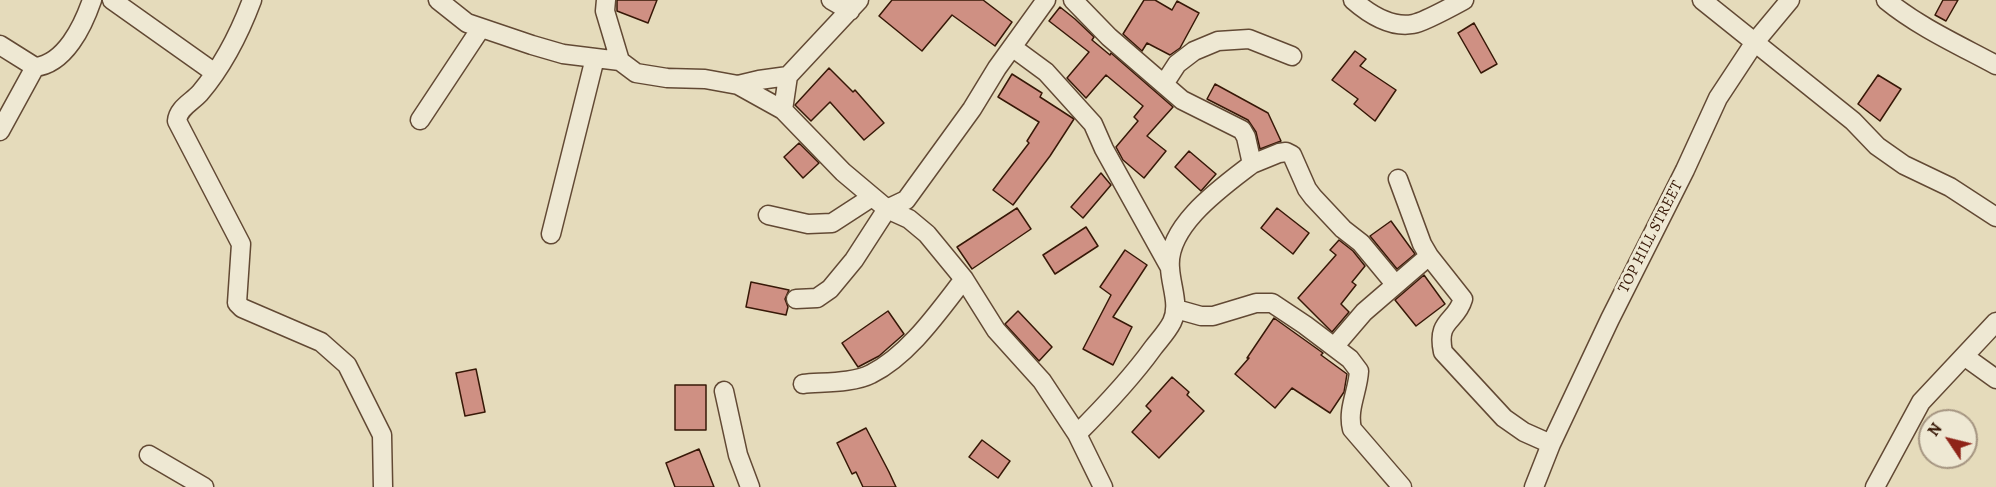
<!DOCTYPE html>
<html>
<head>
<meta charset="utf-8">
<style>
  body { margin:0 }
  #map { position:relative; width:1996px; height:487px; overflow:hidden; background:#e5dbbb; font-family:Alegreya,serif }
  canvas { display:block }
  .north { position:absolute; left:1918px; top:409px; width:60px; height:60px; box-sizing:border-box; background:#eee8d3; border:2px solid #a59581; border-radius:50%; rotate:305deg; font-size:16px; font-weight:700; line-height:24px; text-align:center; color:#371807 }
  .north::after { content:''; display:block; margin:auto; width:21px; height:27px; background:#8f2418; clip-path:polygon(50% 0,100% 100%,50% 72%,0 100%) }
</style>
</head>
<body>
<div id="map">
<canvas width="1996" height="487"></canvas>
<div class="north">N</div>
</div>
<script>
const c = document.querySelector('canvas').getContext('2d');
c.lineJoin = 'round';
function paint(path, color) {
  c.fillStyle = color;
  c.fill(path, 'evenodd');
}
function trace(path, color, width, dash) {
  c.strokeStyle = color;
  c.lineWidth = width;
  c.lineCap = dash ? 'butt' : 'round';
  c.setLineDash(dash || []);
  c.stroke(path);
}
function drawText(font, color, halo, rows, align = 'center') {
  c.font = font + ' Alegreya,serif';
  c.lineWidth = 6;
  c.setLineDash([]);
  c.textBaseline = 'middle';
  c.strokeStyle = halo;
  c.fillStyle = color;
  for (const [text, x, y, turn = 0] of rows) {
    c.save();
    c.translate(x, y);
    c.rotate((+turn || 0) * Math.PI / 180);
    c.textAlign = isNaN(turn) ? turn : align;
    if (halo) c.strokeText(text, 0, 0);
    c.fillText(text, 0, 0);
    c.restore();
  }
}
const building = new Path2D(`
  M 617,0 L 657,0 L 648,23 L 617,11 Z
  M 892,0 L 983,0 L 1012,22 L 995,46 L 952,15 L 922,51 L 879,16 Z
  M 1144,0 L 1155,0 L 1172,10 L 1177,1 L 1199,13 L 1180,48 L 1170,55 L 1147,43 L 1142,51 L 1123,34 Z
  M 1943,0 L 1958,0 L 1946,21 L 1935,15 Z
  M 1060,7 L 1075,19 L 1094,37 L 1092,40 L 1110,55 L 1111,53 L 1173,107 L 1147,136 L 1166,151 L 1144,178 L 1123,160 L 1116,147 L 1138,121 L 1134,117 L 1143,106 L 1106,75 L 1086,98 L 1067,78 L 1089,52 L 1049,21 Z
  M 1474,23 L 1497,64 L 1481,73 L 1458,33 Z
  M 1355,51 L 1366,59 L 1360,66 L 1396,90 L 1375,121 L 1354,104 L 1358,99 L 1332,80 Z
  M 829,68 L 853,92 L 855,90 L 884,123 L 864,140 L 830,102 L 811,121 L 795,105 Z
  M 1012,74 L 1042,93 L 1040,97 L 1074,119 L 1050,156 L 1013,205 L 993,190 L 1029,143 L 1027,141 L 1039,122 L 998,97 Z
  M 1878,75 L 1901,89 L 1880,121 L 1858,104 Z
  M 1215,84 L 1268,113 L 1281,141 L 1260,149 L 1256,132 L 1248,120 L 1207,99 Z
  M 799,143 L 819,163 L 803,178 L 784,157 Z
  M 1189,151 L 1216,174 L 1201,191 L 1175,167 Z
  M 1101,173 L 1111,185 L 1083,218 L 1071,207 Z
  M 1017,208 L 1031,229 L 972,269 L 957,247 Z
  M 1277,208 L 1309,233 L 1293,254 L 1261,228 Z
  M 1391,221 L 1415,254 L 1397,269 L 1370,236 Z
  M 1086,227 L 1098,246 L 1055,274 L 1043,255 Z
  M 1339,240 L 1353,251 L 1365,266 L 1352,282 L 1356,285 L 1341,304 L 1349,312 L 1332,332 L 1298,298 L 1336,255 L 1330,250 Z
  M 1125,250 L 1147,265 L 1113,317 L 1132,327 L 1113,365 L 1083,349 L 1111,295 L 1100,287 Z
  M 1424,275 L 1445,304 L 1416,326 L 1395,300 Z
  M 751,282 L 789,290 L 785,299 L 788,307 L 786,315 L 746,307 Z
  M 888,311 L 904,334 L 879,356 L 858,367 L 842,343 Z
  M 1018,311 L 1052,347 L 1039,361 L 1005,324 Z
  M 1274,318 L 1323,353 L 1321,355 L 1347,374 L 1344,392 L 1330,413 L 1292,388 L 1275,408 L 1235,374 L 1249,358 L 1247,358 Z
  M 476,369 L 485,412 L 465,416 L 456,373 Z
  M 1172,377 L 1189,392 L 1187,395 L 1204,411 L 1159,458 L 1132,432 L 1151,411 L 1146,406 Z
  M 675,385 L 706,385 L 706,430 L 675,430 Z
  M 866,428 L 889,472 L 896,487 L 863,487 L 856,472 L 852,474 L 837,443 Z
  M 982,440 L 1010,461 L 998,478 L 969,457 Z
  M 699,449 L 714,487 L 675,487 L 666,463 Z`);
paint(building, '#cf9083');
trace(building, '#371807', 1.5);
const minor = new Path2D(`
  M 112,0 L 215,73
  M 252,0 C 240,32 222,67 200,93 C 192,102 178,108 177,121 L 241,244 L 237,303 L 242,308 L 321,342 L 347,365 L 382,435 L 383,487
  M 438,0 L 467,23 L 532,45 L 563,54 L 620,61
  M 606,0 L 605,11 L 620,61 L 636,73 L 667,78 L 705,79 L 738,85 L 783,110 L 843,172 L 887,209 L 909,219 L 927,234 L 964,279 L 996,330 L 1042,381 L 1077,434
  M 831,0 L 850,11
  M 1073,0 L 1109,37 L 1182,100 L 1242,130 L 1246,137 L 1252,164 C 1222,187 1166,226 1170,268 C 1171,287 1180,305 1172,322 C 1167,332 1159,340 1153,348 C 1130,380 1104,407 1077,434 L 1103,487
  M 1353,0 C 1369,14 1390,28 1413,24 C 1424,22 1453,6 1464,0
  M 1702,0 L 1853,121 L 1877,146 L 1904,165 L 1950,187 L 1996,217
  M 1886,0 C 1919,27 1959,45 1996,65
  M 0,45 L 35,67 C 65,64 83,26 92,0
  M 1012,47 L 1046,72 L 1093,124 L 1104,149 L 1169,266
  M 1164,84 L 1177,64 L 1194,51 L 1218,41 L 1249,39 L 1292,56
  M 738,85 L 759,80 L 788,76
  M 783,110 L 788,76 L 859,0
  M 420,120 L 481,28
  M 0,131 L 35,67
  M 1252,164 L 1279,153 L 1286,152 L 1292,155 L 1307,189 L 1313,197 L 1343,229 L 1361,243 L 1395,284
  M 1398,179 L 1422,244 L 1429,256 L 1463,299 C 1456,323 1436,319 1443,352 L 1504,418 L 1524,432 L 1551,444
  M 768,215 L 808,224 L 832,223 L 872,197
  M 551,234 L 595,58
  M 796,299 L 817,298 L 830,289 L 854,260 L 887,209 L 906,200 L 972,109 L 997,68 L 1046,0
  M 1176,309 L 1201,316 L 1213,316 L 1256,303 L 1272,303 L 1305,325 L 1350,359 L 1359,371 C 1358,391 1347,409 1352,429 L 1402,487
  M 1334,347 L 1364,312 L 1429,256
  M 1964,356 L 1996,379
  M 803,384 C 823,382 854,383 871,374 C 909,355 939,311 964,279
  M 724,391 L 738,455 L 750,487
  M 149,455 L 204,487
  M 1534,487 L 1551,444 L 1610,319 L 1685,170 L 1718,98 L 1755,42 L 1790,0
  M 1875,487 L 1921,402 L 1996,322`);
trace(minor, '#624934', 21);
trace(minor, '#eee8d3', 18);
drawText('16px', '#371807', '#eee8d3', [
  ["TOP HILL STREET",1651,237,-63]
]);
</script>
</body>
</html>
